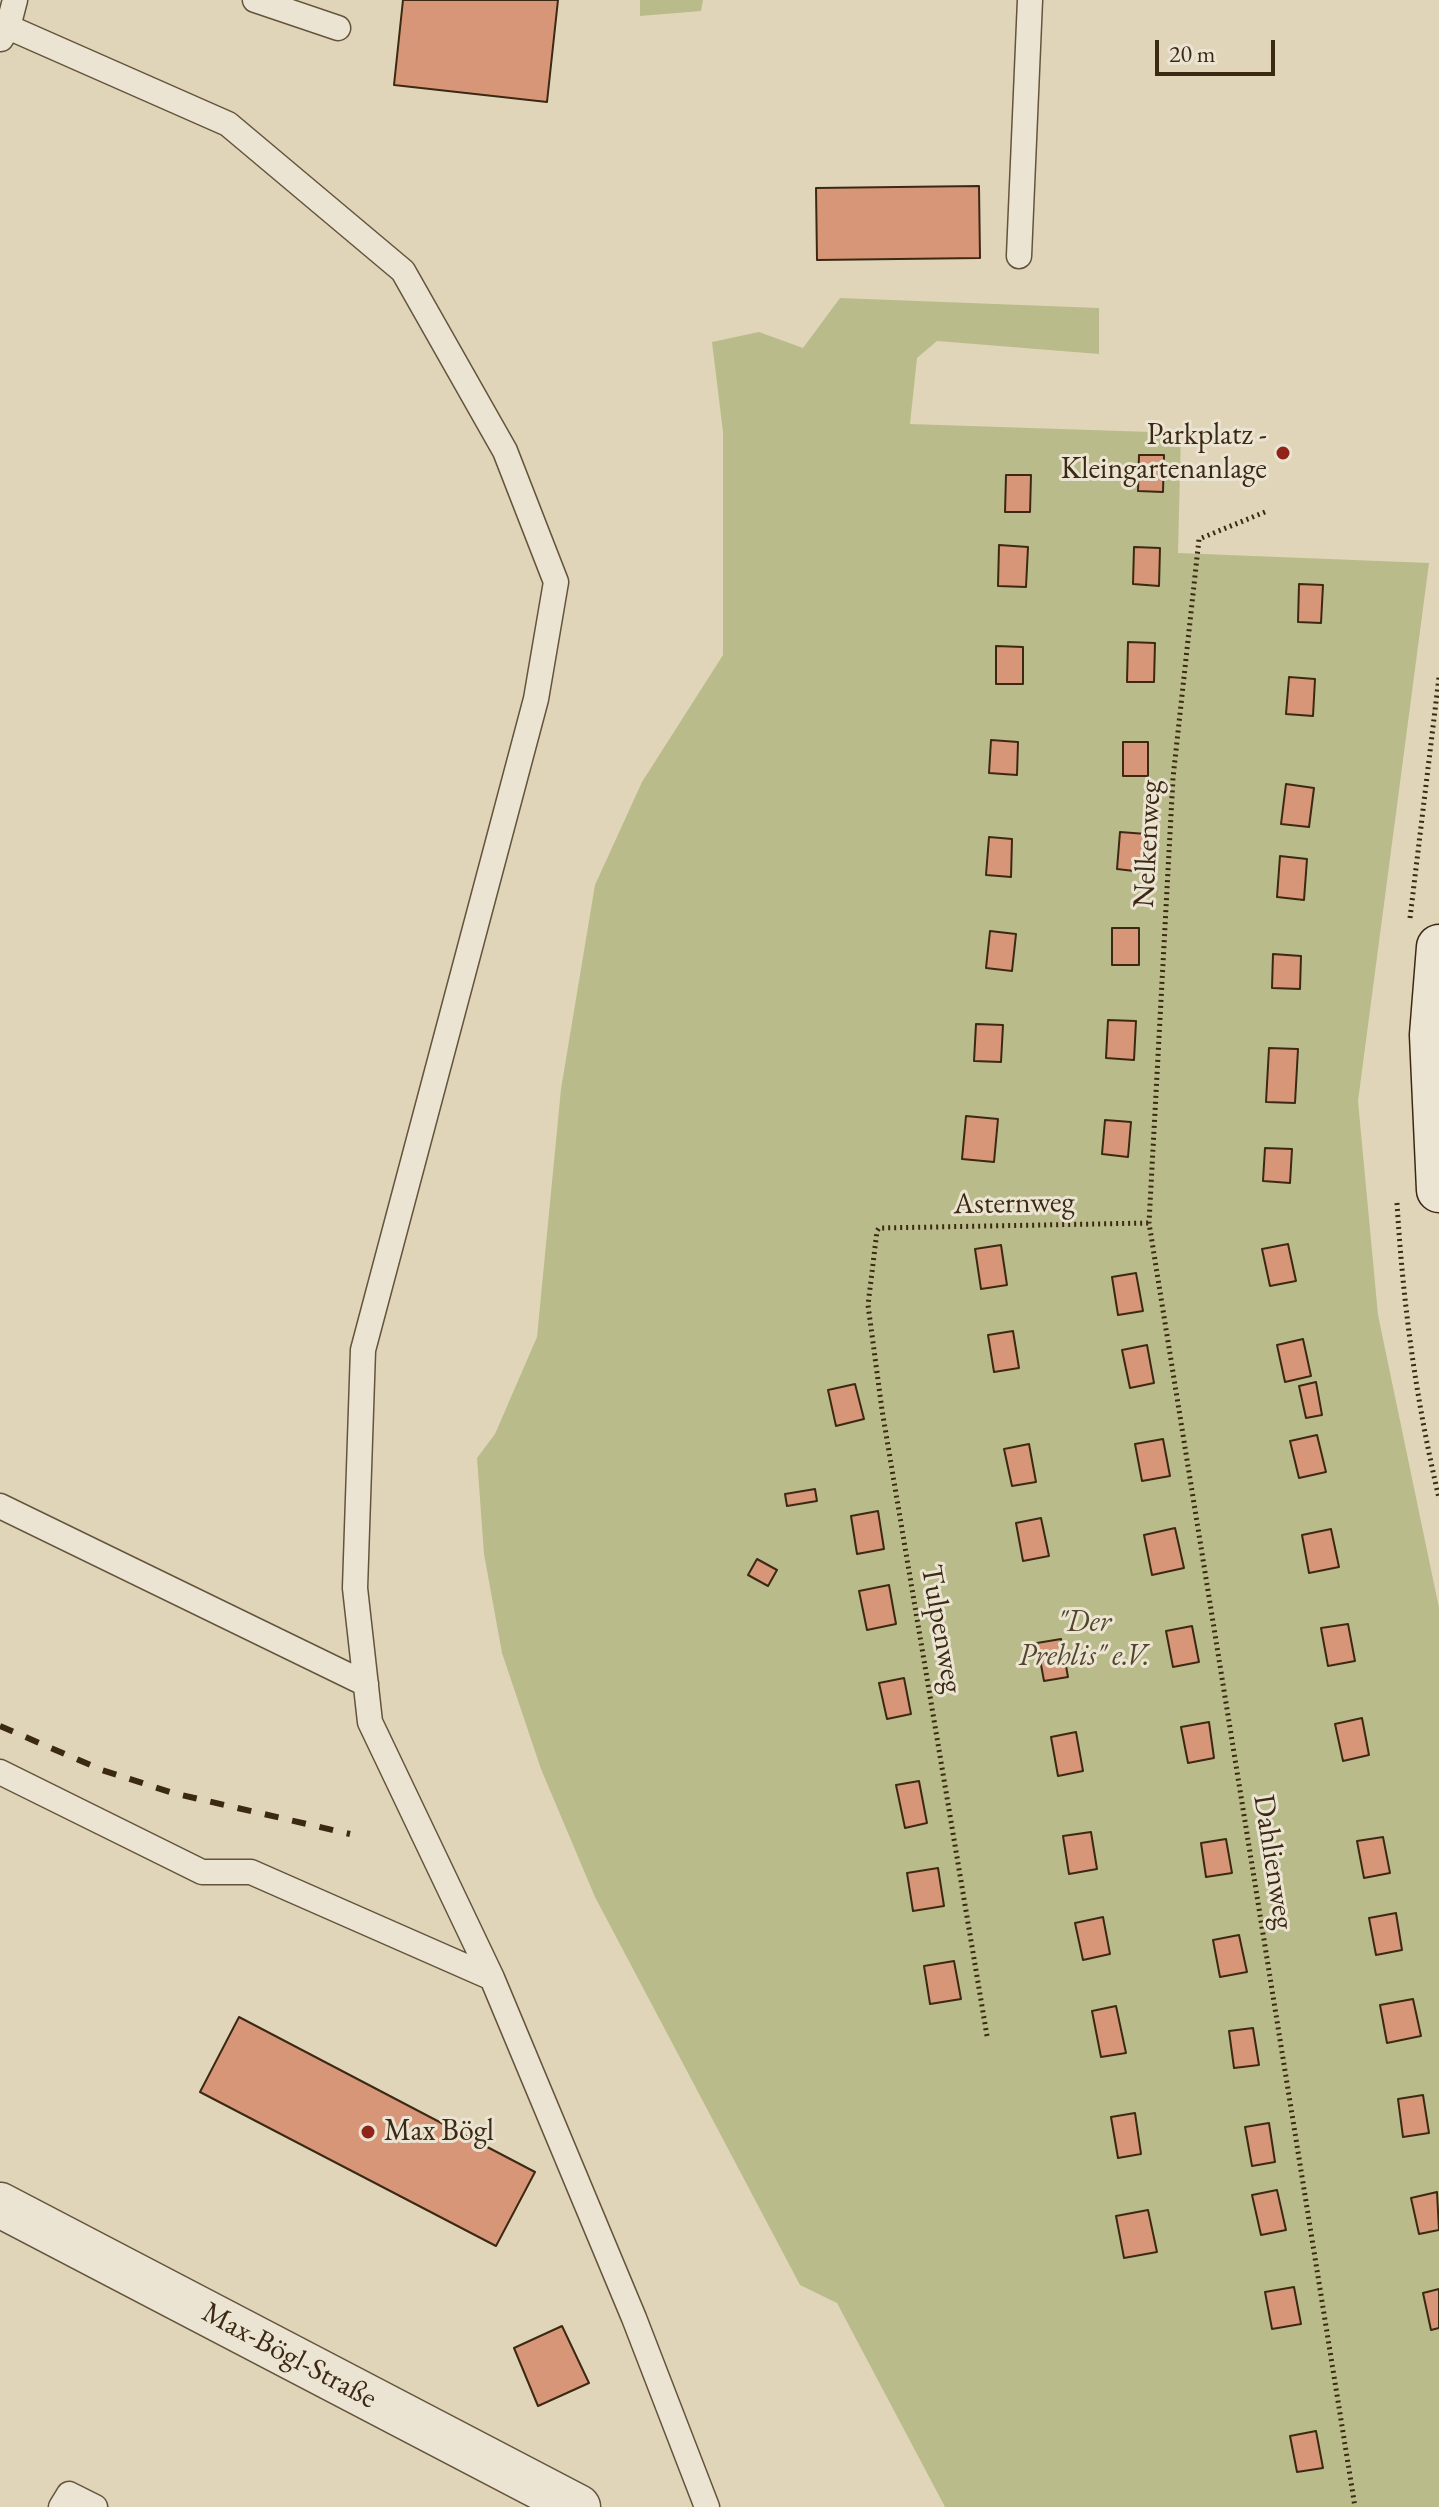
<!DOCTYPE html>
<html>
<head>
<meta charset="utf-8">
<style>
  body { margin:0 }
  #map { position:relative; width:1439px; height:2507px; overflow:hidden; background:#e0d5b9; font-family:"EB Garamond",serif }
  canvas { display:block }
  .scale { position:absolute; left:1155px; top:40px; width:120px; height:36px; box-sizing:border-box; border:4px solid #3c2913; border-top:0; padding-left:10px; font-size:24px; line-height:28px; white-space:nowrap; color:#3c2913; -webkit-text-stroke:6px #ebe4d2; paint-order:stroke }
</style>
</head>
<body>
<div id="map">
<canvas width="1439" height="2507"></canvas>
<div class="scale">20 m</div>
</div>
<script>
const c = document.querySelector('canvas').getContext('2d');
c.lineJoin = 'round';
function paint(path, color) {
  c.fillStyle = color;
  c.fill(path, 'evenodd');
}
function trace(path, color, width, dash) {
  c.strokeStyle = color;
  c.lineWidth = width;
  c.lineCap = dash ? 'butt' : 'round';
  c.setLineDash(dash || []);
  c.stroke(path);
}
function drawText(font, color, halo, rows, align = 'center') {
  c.font = font + ' "EB Garamond",serif';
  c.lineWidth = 6;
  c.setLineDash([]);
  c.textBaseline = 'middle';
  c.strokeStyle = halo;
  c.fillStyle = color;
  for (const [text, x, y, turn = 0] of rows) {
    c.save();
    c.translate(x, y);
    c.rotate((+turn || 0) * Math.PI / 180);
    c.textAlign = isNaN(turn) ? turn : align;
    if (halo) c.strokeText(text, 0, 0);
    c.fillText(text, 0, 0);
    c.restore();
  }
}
paint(new Path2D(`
  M 640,0 L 703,0 L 701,11 L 640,16 Z
  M 840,298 L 1099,308 L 1099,354 L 937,341 L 917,358 L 910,424 L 1181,433 L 1178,553 L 1429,563 L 1358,1101 L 1378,1315 L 1439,1608 L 1439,2507 L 945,2507 L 837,2303 L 800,2285 L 595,1897 L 541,1769 L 502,1653 L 484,1554 L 477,1458 L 495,1434 L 537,1337 L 561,1089 L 595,885 L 642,782 L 723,655 L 723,432 L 712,342 L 759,332 L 803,348 Z`), '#babb8a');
const building = new Path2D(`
  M 403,0 L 558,0 L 547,102 L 394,85 Z
  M 979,186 L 980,258 L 817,260 L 816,188 Z
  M 1139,455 L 1164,455 L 1163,492 L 1138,491 Z
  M 1006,475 L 1031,475 L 1030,512 L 1005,512 Z
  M 999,545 L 1028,547 L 1026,587 L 998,586 Z
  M 1134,547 L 1160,548 L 1159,586 L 1133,584 Z
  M 1299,584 L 1323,585 L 1321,623 L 1298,622 Z
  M 1128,642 L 1155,643 L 1154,682 L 1127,682 Z
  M 996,646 L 1023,647 L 1023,684 L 996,684 Z
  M 1289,677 L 1315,679 L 1313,716 L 1286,714 Z
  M 991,740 L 1018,742 L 1017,775 L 989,773 Z
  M 1123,742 L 1148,742 L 1148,776 L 1123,776 Z
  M 1286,784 L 1314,788 L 1309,827 L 1281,824 Z
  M 1120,832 L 1146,834 L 1143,872 L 1117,869 Z
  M 989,837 L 1012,839 L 1011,877 L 986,875 Z
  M 1280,856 L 1307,859 L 1304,900 L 1277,897 Z
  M 1112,928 L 1139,928 L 1139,965 L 1112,965 Z
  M 990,931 L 1016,934 L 1012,971 L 986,968 Z
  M 1273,954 L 1301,956 L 1300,989 L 1272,988 Z
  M 1108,1020 L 1136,1021 L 1134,1060 L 1106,1058 Z
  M 976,1024 L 1003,1025 L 1001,1062 L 974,1061 Z
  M 1269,1048 L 1298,1049 L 1295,1103 L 1266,1102 Z
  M 966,1116 L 998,1119 L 994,1162 L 962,1159 Z
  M 1105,1120 L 1131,1122 L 1128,1157 L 1102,1154 Z
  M 1265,1148 L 1292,1149 L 1290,1183 L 1263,1181 Z
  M 1288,1244 L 1296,1281 L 1270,1286 L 1262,1249 Z
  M 1001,1245 L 1007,1285 L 981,1289 L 975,1249 Z
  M 1136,1273 L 1143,1311 L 1118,1315 L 1112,1277 Z
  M 1013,1331 L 1019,1368 L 994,1372 L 988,1335 Z
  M 1303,1339 L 1311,1376 L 1285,1382 L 1277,1345 Z
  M 1147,1345 L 1154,1383 L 1130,1388 L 1122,1350 Z
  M 1316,1382 L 1322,1415 L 1306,1418 L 1299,1386 Z
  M 855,1384 L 864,1419 L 836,1426 L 828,1390 Z
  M 1317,1435 L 1326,1472 L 1299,1478 L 1290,1441 Z
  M 1163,1439 L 1170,1476 L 1142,1481 L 1135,1444 Z
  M 1029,1444 L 1036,1482 L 1012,1486 L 1004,1449 Z
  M 815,1489 L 817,1501 L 787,1506 L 785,1494 Z
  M 878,1511 L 884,1549 L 857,1554 L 851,1516 Z
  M 1041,1518 L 1049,1556 L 1023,1561 L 1016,1523 Z
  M 1175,1528 L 1184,1568 L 1152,1575 L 1144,1535 Z
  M 1331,1529 L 1339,1567 L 1309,1573 L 1302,1535 Z
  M 757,1559 L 777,1570 L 768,1586 L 748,1575 Z
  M 889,1585 L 896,1624 L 867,1630 L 859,1591 Z
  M 1348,1624 L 1355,1661 L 1328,1666 L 1321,1628 Z
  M 1192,1626 L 1199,1662 L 1173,1667 L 1166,1631 Z
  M 1061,1639 L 1068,1677 L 1044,1681 L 1037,1643 Z
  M 904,1678 L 911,1714 L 887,1719 L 879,1683 Z
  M 1362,1718 L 1369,1755 L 1343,1761 L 1335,1724 Z
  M 1209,1722 L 1214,1758 L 1188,1763 L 1181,1727 Z
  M 1076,1732 L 1083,1771 L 1058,1776 L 1051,1737 Z
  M 919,1781 L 927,1823 L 905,1828 L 896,1785 Z
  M 1091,1832 L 1097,1869 L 1069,1874 L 1063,1836 Z
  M 1383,1837 L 1390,1873 L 1364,1878 L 1357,1841 Z
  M 1226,1839 L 1232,1873 L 1206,1877 L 1201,1843 Z
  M 938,1868 L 944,1906 L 913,1911 L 907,1873 Z
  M 1396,1913 L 1402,1950 L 1376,1955 L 1369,1918 Z
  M 1103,1917 L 1110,1954 L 1083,1960 L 1075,1923 Z
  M 1239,1935 L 1247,1972 L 1220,1977 L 1213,1940 Z
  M 954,1961 L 961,1999 L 930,2004 L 924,1966 Z
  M 1413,1999 L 1421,2036 L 1387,2043 L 1380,2005 Z
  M 1116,2006 L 1126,2053 L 1101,2057 L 1092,2011 Z
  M 239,2017 L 535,2172 L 496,2246 L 200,2092 Z
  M 1253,2028 L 1259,2065 L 1234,2068 L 1229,2031 Z
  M 1423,2095 L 1429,2133 L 1403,2137 L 1398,2099 Z
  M 1135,2113 L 1141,2154 L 1118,2158 L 1111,2117 Z
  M 1269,2123 L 1275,2162 L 1252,2166 L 1245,2127 Z
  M 1277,2190 L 1286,2230 L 1261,2235 L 1252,2195 Z
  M 1437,2192 L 1439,2230 L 1419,2234 L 1411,2198 Z
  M 1148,2210 L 1157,2252 L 1124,2258 L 1116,2216 Z
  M 1294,2287 L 1301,2324 L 1272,2329 L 1265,2292 Z
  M 1439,2289 L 1439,2328 L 1431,2330 L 1423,2293 Z
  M 562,2326 L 589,2383 L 538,2406 L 514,2348 Z
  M 1316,2431 L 1323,2468 L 1297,2472 L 1290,2436 Z`);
paint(building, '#d89678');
trace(building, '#3c2913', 2);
const lane = new Path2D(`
  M 255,0 L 338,28
  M 8,27 L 228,124 L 403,271 L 505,451 L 556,582 L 536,699 L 363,1350 L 355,1588 L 370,1722 L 492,1978 L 634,2318 L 707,2507
  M 1,39 L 8,27 L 15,0
  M 1019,256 L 1030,0
  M 0,1506 L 366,1684
  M 0,1772 L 202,1872 L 251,1872 L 492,1978
  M 61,2507 L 69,2494 L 95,2507`);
const street = new Path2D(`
  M 0,2205 L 578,2507`);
const secondary = new Path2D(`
  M 1439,947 L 1432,1035 L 1439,1190`);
trace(lane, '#65543c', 27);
trace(street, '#65543c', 47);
trace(secondary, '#3c2913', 47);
trace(new Path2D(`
  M 1265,512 L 1199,539 L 1173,778 L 1149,1223 L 1355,2507
  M 1410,918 L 1439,677
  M 1397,1203 C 1403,1303 1416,1401 1439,1498
  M 987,2036 L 882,1410 L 868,1305 L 877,1231 L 879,1228 L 1149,1223`), '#3c2913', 5, [2, 4]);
trace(lane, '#ebe4d2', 24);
trace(street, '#ebe4d2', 44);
trace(secondary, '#ebe4d2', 44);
trace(new Path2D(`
  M 0,1726 L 102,1770 L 173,1793 L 350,1834`), '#3c2913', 6, [14, 14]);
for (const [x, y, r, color] of [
  [1283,453,8,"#8f2418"],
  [368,2132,8,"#8f2418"]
]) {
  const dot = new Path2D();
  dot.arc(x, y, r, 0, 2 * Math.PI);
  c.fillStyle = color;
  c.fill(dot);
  trace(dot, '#ebe4d2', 3);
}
drawText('30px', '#3c2913', '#ebe4d2', [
  ["Parkplatz -",1267,436],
  ["Kleingartenanlage",1267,470],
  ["Max Bögl",384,2132,"left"]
], 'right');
drawText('30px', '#3c2913', '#ebe4d2', [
  ["Nelkenweg",1148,844,-87],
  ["Asternweg",1014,1204,-1],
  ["Tulpenweg",941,1629,80],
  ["Dahlienweg",1273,1862,81],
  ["Max-Bögl-Straße",289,2356,28]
]);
drawText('italic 30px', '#55462b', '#ebe4d2', [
  ["\"Der",1084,1623],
  ["Prehlis\" e.V.",1084,1657]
]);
</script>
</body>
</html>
